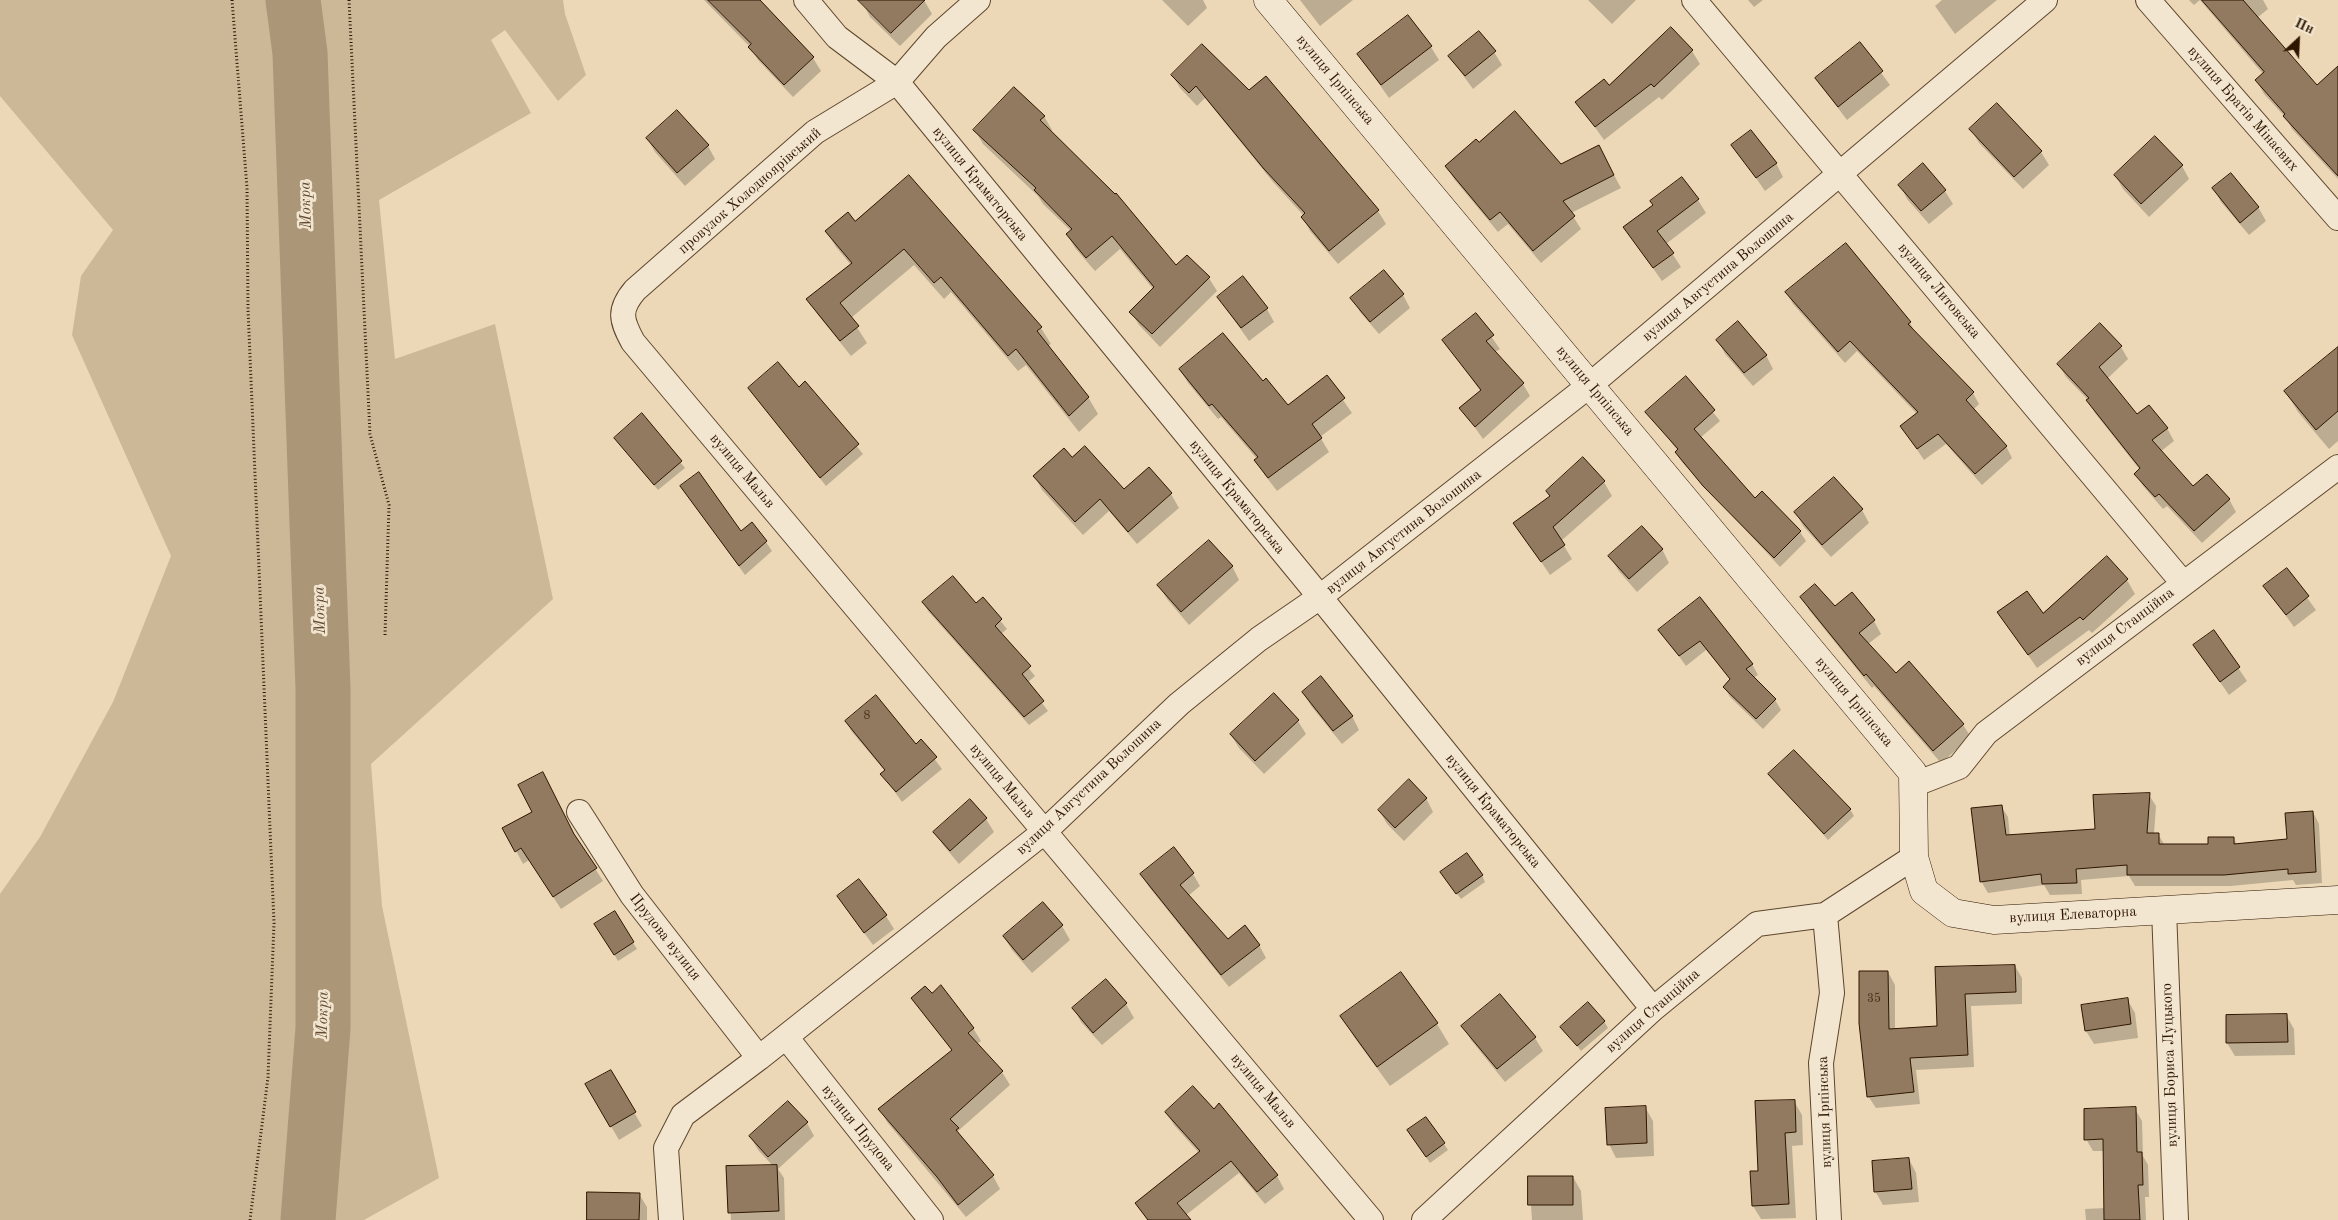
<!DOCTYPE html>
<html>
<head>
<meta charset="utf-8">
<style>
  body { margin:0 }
  #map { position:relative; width:2338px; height:1220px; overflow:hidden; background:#ecd8b6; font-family:"Old Standard TT",serif }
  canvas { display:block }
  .north { position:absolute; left:2273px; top:15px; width:50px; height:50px; -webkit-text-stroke:4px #f3e6d0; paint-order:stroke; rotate:25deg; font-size:14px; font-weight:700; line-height:20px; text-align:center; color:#2e1500 }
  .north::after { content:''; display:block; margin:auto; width:18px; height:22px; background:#2e1500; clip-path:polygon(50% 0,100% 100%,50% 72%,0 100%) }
</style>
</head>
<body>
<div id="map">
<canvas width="2338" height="1220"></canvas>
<div class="north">Пн</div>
</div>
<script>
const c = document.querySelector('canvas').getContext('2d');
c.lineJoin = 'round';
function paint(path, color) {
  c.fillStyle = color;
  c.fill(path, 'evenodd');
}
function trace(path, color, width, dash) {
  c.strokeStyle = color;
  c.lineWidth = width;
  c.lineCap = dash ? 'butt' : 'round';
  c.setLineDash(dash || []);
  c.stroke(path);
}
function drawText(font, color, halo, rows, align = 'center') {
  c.font = font + ' "Old Standard TT",serif';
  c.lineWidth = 5;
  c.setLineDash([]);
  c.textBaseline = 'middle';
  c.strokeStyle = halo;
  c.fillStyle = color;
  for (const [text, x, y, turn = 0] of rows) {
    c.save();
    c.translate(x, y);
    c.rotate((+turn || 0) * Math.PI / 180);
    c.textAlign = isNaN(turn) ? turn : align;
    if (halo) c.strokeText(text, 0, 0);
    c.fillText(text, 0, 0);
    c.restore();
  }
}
paint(new Path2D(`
  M 0,0 L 563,0 L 565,14 L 586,75 L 558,101 L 505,30 L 491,40 L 531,113 L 379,200 L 395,359 L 495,324 L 553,599 L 371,764 L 382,906 L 439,1178 L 364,1220 L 0,1220 L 0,894 L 40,837 L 113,702 L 171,556 L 72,335 L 81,276 L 113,230 L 0,96 Z`), '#ccb797');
paint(new Path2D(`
  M 704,0 L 760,0 L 759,1 L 813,58 L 821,71 L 793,97 L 758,60 L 750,47 Z
  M 866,0 L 924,0 L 932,14 L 900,46 L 870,17 L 863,3 Z
  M 1162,0 L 1203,0 L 1207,8 L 1188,26 Z
  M 1300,0 L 1353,0 L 1320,26 Z
  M 1588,0 L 1636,0 L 1612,24 Z
  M 1748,0 L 1763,0 L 1754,7 Z
  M 1942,0 L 1997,0 L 1955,34 L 1935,6 Z
  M 2189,0 L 2200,0 L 2194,5 Z
  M 2200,0 L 2263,0 L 2268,9 L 2257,18 L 2317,86 L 2338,83 L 2338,179 L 2292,129 L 2286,118 L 2264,94 L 2256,80 L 2263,74 Z
  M 1860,44 L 1890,85 L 1847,120 L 1816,79 Z
  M 1431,47 L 1439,60 L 1389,98 L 1358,54 Z
  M 1692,51 L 1700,64 L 1662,100 L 1659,97 L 1604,140 L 1577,102 Z
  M 1494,52 L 1502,65 L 1473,89 L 1449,56 Z
  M 1172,75 L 1249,92 L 1378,211 L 1386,224 L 1338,264 L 1310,231 L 1303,217 L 1304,216 L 1273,182 L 1205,98 L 1197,106 L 1180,88 Z
  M 1044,116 L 1052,130 L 1050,132 L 1176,267 L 1209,278 L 1217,291 L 1160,347 L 1139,325 L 1131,312 L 1154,290 L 1120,249 L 1095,271 L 1075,248 L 1067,234 L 1071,231 L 1043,204 L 1038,196 L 983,144 L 975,130 Z
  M 1971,129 L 2041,152 L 2049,165 L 2023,189 L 1979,143 Z
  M 647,138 L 708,146 L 715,159 L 685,186 L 655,152 Z
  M 1479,143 L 1561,166 L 1606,160 L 1621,188 L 1571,213 L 1581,229 L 1541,263 L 1508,224 L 1498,232 L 1454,179 L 1447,167 Z
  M 1733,145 L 1776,163 L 1783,177 L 1765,191 Z
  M 2182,166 L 2189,179 L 2149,217 L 2123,189 L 2115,175 Z
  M 909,176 L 1041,328 L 1051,344 L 1048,346 L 1088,397 L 1098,414 L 1079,432 L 1026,365 L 1018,371 L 951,292 L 944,299 L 914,265 L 851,318 L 867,343 L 851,356 L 818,315 L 808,299 L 851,265 L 836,247 L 826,231 L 855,223 Z
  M 1900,185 L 1945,191 L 1953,204 L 1929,224 L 1907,199 Z
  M 2214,189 L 2258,207 L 2266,221 L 2249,235 L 2221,202 Z
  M 1698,200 L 1706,213 L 1666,244 L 1681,267 L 1662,281 L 1624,227 Z
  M 1845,245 L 1910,323 L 1917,335 L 1973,393 L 1979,404 L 1973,410 L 2006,446 L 2012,458 L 1982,485 L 1946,444 L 1924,460 L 1901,426 L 1917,414 L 1857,351 L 1845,363 L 1793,304 L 1786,292 Z
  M 1403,295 L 1410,308 L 1379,334 L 1360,312 L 1352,298 Z
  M 1218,297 L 1267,309 L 1274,322 L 1249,341 Z
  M 1476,315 L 1500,349 L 1495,352 L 1523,384 L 1530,396 L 1483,439 L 1461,408 L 1481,392 L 1444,340 Z
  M 1718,340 L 1766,355 L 1773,369 L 1753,386 L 1725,354 Z
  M 2121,347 L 2128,359 L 2107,379 L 2137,416 L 2167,428 L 2174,441 L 2160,452 L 2193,488 L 2229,499 L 2236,512 L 2202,543 L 2167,506 L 2163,509 L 2143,486 L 2136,474 L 2140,470 L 2095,413 L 2088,400 L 2066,377 L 2059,365 Z
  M 2338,348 L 2338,441 L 2329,449 L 2298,412 L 2286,392 Z
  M 1180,370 L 1288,406 L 1327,377 L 1352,413 L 1320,437 L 1329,452 L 1277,491 L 1264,474 L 1257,459 L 1221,417 L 1218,419 L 1188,383 Z
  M 1686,378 L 1720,421 L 1700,438 L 1755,499 L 1800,532 L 1806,541 L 1780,567 L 1682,462 L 1676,453 L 1678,451 L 1647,412 Z
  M 805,383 L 863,454 L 826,486 L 749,388 L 798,389 Z
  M 642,415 L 685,468 L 658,490 L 615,438 Z
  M 1072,458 L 1124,491 L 1149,469 L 1171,494 L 1179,508 L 1137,544 L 1109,511 L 1083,535 L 1042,490 L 1035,477 Z
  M 1583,459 L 1604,482 L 1612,496 L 1561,541 L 1572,559 L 1550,575 L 1515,523 L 1551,497 Z
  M 688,496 L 741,532 L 766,542 L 772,551 L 745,575 Z
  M 1862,510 L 1869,523 L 1831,557 L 1803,526 L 1796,512 Z
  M 1662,549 L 1669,563 L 1637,592 L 1618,570 L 1610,556 Z
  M 2107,558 L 2127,580 L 2135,594 L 2092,633 L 2089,630 L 2037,668 L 1999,613 L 2043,615 Z
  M 1232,566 L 1239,580 L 1189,625 L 1167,599 L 1159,586 Z
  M 2287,570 L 2316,610 L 2294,627 L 2265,587 Z
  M 1802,597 L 1874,621 L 1881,634 L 1868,644 L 1896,674 L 1963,725 L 1971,737 L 1941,763 L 1874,686 L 1872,688 L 1809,610 Z
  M 983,599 L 1007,629 L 1001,634 L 1035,676 L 1027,683 L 1048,711 L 1029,725 L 928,611 L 923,602 L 976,605 Z
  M 1700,599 L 1752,664 L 1758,675 L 1753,678 L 1775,700 L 1781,710 L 1763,729 L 1730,697 L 1724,687 L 1731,680 L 1706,650 L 1686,666 L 1660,630 Z
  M 2214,632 L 2247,681 L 2229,695 L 2195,646 Z
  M 1303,692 L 1352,716 L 1359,730 L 1342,744 L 1311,706 Z
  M 1298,721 L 1306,734 L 1264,774 L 1239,748 L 1231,735 Z
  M 846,722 L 916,746 L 921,741 L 942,769 L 902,802 L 882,774 L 885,771 L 852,732 Z
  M 1770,774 L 1850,809 L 1854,816 L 1828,840 Z
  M 2149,795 L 2156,806 L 2154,834 L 2158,834 L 2165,846 L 2210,846 L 2234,838 L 2237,845 L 2288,840 L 2313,812 L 2319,824 L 2322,883 L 2296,885 L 2293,880 L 2231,886 L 2135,886 L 2129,876 L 2081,880 L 2082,894 L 2050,895 L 2044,885 L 1988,893 L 1981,881 L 2001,806 L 2008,817 L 2010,836 L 2096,830 Z
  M 1426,798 L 1433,812 L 1404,841 L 1387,824 L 1379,810 Z
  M 986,819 L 994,832 L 959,864 L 943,845 L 935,832 Z
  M 504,828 L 577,840 L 603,881 L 561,909 L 529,860 L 523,864 Z
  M 1193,874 L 1200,886 L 1188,896 L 1227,940 L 1259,945 L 1266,958 L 1229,987 L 1149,887 L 1142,875 Z
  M 1482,875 L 1485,882 L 1461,899 L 1446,879 Z
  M 838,897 L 886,916 L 894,929 L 873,945 Z
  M 1043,904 L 1062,926 L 1070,940 L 1032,973 L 1012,950 L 1004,937 Z
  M 614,913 L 637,949 L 618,961 L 596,924 Z
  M 2015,966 L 2022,978 L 2022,1004 L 1971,1006 L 1974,1067 L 1916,1070 L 1920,1104 L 1876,1108 L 1868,1096 L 1888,972 L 1895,985 L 1895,1030 L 1938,1028 L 1937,968 Z
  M 1401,974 L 1437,1024 L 1449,1044 L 1390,1086 L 1354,1037 L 1342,1016 Z
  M 1106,980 L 1126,1004 L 1134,1018 L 1102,1045 L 1081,1022 L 1074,1008 Z
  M 913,998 L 973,1028 L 981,1041 L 977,1044 L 1002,1072 L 1010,1085 L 958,1131 L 964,1142 L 993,1176 L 1000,1189 L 966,1217 L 887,1122 L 880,1109 L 952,1051 Z
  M 2127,999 L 2135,1013 L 2138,1038 L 2094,1044 L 2086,1031 Z
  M 2286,1015 L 2294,1029 L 2295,1055 L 2235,1056 L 2227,1043 Z
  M 1604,1021 L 1608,1028 L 1581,1051 L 1562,1027 Z
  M 1463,1026 L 1535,1038 L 1543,1051 L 1505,1082 L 1471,1040 Z
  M 610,1071 L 642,1126 L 619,1140 L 587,1085 Z
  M 1794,1101 L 1802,1115 L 1803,1145 L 1792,1146 L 1796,1218 L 1761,1219 L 1753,1206 L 1759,1172 Z
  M 1219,1105 L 1277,1176 L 1284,1189 L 1265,1204 L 1239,1173 L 1186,1215 L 1189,1220 L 1147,1220 L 1136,1203 L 1199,1153 L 1174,1125 L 1166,1113 L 1214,1111 Z
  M 1645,1107 L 1653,1121 L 1654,1156 L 1616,1158 L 1609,1144 Z
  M 2135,1109 L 2142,1121 L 2143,1156 L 2148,1165 L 2149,1197 L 2145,1197 L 2146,1220 L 2086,1220 L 2085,1209 L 2105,1208 L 2104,1151 L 2093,1151 L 2086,1139 Z
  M 807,1123 L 814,1136 L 778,1169 L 784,1178 L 785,1220 L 731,1220 L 728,1168 L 773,1166 L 758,1150 L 750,1136 Z
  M 1412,1137 L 1444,1144 L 1448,1150 L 1430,1163 Z
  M 1909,1159 L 1916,1173 L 1919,1202 L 1883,1205 L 1875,1191 Z
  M 1529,1177 L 1573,1177 L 1581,1191 L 1583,1220 L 1532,1220 Z
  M 639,1194 L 647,1207 L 647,1220 L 588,1220 Z`), '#0003');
trace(new Path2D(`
  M 293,0 L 300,53 L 323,689 L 323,1028 L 308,1220`), '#ab9678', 55);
const building = new Path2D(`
  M 708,0 L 760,0 L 814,57 L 784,85 L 748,47 L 751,44 Z
  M 858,0 L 925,0 L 891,33 Z
  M 2202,0 L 2243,0 L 2317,85 L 2338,66 L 2338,176 L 2283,116 L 2285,114 L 2255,80 L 2264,72 Z
  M 1408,15 L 1432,46 L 1381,85 L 1357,54 Z
  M 1671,27 L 1693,50 L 1654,87 L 1651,84 L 1595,127 L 1575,102 L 1604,79 L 1609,85 Z
  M 1479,31 L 1496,51 L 1465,76 L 1448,56 Z
  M 1860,42 L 1883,71 L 1838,107 L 1815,78 Z
  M 1202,44 L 1249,90 L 1266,76 L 1379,210 L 1329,251 L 1301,217 L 1305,213 L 1264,169 L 1196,86 L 1189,93 L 1171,75 Z
  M 1014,87 L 1045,116 L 1040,120 L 1115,194 L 1116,193 L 1176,265 L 1187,255 L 1210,277 L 1152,334 L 1129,312 L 1154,287 L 1112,236 L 1086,258 L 1066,234 L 1072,229 L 1034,190 L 1036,188 L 973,130 Z
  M 1997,103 L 2042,151 L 2014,177 L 1969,129 Z
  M 677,110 L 709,145 L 677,173 L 646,138 Z
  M 1515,111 L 1561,164 L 1599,145 L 1614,175 L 1563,201 L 1575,216 L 1533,251 L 1500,212 L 1490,220 L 1445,166 L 1476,139 L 1479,142 Z
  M 1751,130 L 1777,163 L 1756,178 L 1731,145 Z
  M 2155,136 L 2183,165 L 2141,204 L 2114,175 Z
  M 1923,163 L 1946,190 L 1921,211 L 1898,185 Z
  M 2231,173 L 2259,207 L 2240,223 L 2212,188 Z
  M 909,175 L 1042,327 L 1037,331 L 1089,397 L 1069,416 L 1016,349 L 1008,356 L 941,277 L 934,283 L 904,249 L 840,303 L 859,326 L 840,341 L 806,299 L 852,263 L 825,231 L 848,212 L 855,221 Z
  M 1682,177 L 1699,199 L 1657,231 L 1674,253 L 1653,268 L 1623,227 L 1653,205 L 1650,201 Z
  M 1846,243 L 1911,322 L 1908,324 L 1974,392 L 1966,400 L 2007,446 L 1975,474 L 1938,434 L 1917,449 L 1900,426 L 1918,412 L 1850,341 L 1838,352 L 1785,292 Z
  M 1384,270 L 1404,294 L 1370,322 L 1350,298 Z
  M 1243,276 L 1268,308 L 1241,328 L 1217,297 Z
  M 1476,313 L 1494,335 L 1486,341 L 1524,383 L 1475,427 L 1459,408 L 1481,390 L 1442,340 Z
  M 1738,321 L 1767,355 L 1744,373 L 1716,340 Z
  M 2100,323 L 2122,346 L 2099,367 L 2137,414 L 2149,405 L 2168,428 L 2152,440 L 2193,486 L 2207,474 L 2230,499 L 2194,531 L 2159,494 L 2155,497 L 2134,474 L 2140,468 L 2086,400 L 2089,398 L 2057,364 Z
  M 1223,333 L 1263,381 L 1266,378 L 1288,405 L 1327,375 L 1345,398 L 1312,424 L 1322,438 L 1268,478 L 1254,460 L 1258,457 L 1212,404 L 1209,406 L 1179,369 Z
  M 2338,347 L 2338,411 L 2316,430 L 2284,391 Z
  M 778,362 L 799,387 L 805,381 L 859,444 L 820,478 L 748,388 Z
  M 1686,376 L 1715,410 L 1694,429 L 1755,498 L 1762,491 L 1801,531 L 1774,558 L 1703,486 L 1675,452 L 1678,449 L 1645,412 Z
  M 642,413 L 682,461 L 654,485 L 614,438 Z
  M 1085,446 L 1124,489 L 1149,467 L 1172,493 L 1128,532 L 1100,499 L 1075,522 L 1033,476 L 1064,448 L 1072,457 Z
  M 1583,457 L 1605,481 L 1553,527 L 1565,545 L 1541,562 L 1513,523 L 1550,496 L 1546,491 Z
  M 699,472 L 741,531 L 752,522 L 767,541 L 739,566 L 680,486 Z
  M 1834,477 L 1863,509 L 1822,545 L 1794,512 Z
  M 1642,526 L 1663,549 L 1629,579 L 1608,556 Z
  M 1209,540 L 1233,566 L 1181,612 L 1157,585 Z
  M 2107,556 L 2128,579 L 2083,620 L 2080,617 L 2028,655 L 1997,612 L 2027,591 L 2043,613 Z
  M 2287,568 L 2309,596 L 2286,615 L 2263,586 Z
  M 953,576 L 976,603 L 983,597 L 1002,619 L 995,626 L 1031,666 L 1022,674 L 1044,701 L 1024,717 L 922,602 Z
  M 1815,584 L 1835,606 L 1852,592 L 1875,620 L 1859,633 L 1896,673 L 1909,661 L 1964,724 L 1933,751 L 1866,674 L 1864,676 L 1800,597 Z
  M 1700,597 L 1753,664 L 1746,669 L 1776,699 L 1756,719 L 1723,687 L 1730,679 L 1700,641 L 1679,656 L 1658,630 Z
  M 2214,630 L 2240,667 L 2220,682 L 2193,645 Z
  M 1321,676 L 1353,716 L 1333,731 L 1302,692 Z
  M 1274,693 L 1299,720 L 1255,761 L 1230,734 Z
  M 876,695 L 916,744 L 921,739 L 937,757 L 896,792 L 880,774 L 885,770 L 845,721 Z
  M 1794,750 L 1851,809 L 1824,834 L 1768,774 Z
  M 543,772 L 574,834 L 597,868 L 553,897 L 521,848 L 515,852 L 502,828 L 532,812 L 518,785 Z
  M 1409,779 L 1427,798 L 1395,828 L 1378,810 Z
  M 2150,793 L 2147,833 L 2159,833 L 2159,844 L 2208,844 L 2208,837 L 2234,837 L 2234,844 L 2287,839 L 2285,813 L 2313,811 L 2316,872 L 2288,874 L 2288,869 L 2224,875 L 2127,875 L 2127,865 L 2076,869 L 2077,883 L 2042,884 L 2041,874 L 1980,882 L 1971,808 L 2002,805 L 2006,835 L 2095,829 L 2093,795 Z
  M 970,799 L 987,818 L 950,851 L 933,832 Z
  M 1174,847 L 1194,873 L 1180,885 L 1228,939 L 1245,925 L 1260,945 L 1221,975 L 1140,874 Z
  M 1467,853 L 1483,875 L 1456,894 L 1440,872 Z
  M 859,879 L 887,915 L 864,933 L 837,896 Z
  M 1043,902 L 1063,925 L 1023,960 L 1003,936 Z
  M 615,911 L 634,942 L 614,955 L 594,924 Z
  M 2015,965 L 2016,992 L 1965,994 L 1968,1055 L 1910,1058 L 1914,1092 L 1867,1097 L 1859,1023 L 1859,971 L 1888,971 L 1889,1029 L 1937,1026 L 1935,967 Z
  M 1401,972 L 1438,1023 L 1377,1067 L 1340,1016 Z
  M 1106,979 L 1127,1003 L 1093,1033 L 1072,1008 Z
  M 941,985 L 974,1028 L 968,1033 L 1003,1071 L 950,1119 L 959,1128 L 956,1130 L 994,1175 L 958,1205 L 937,1177 L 878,1109 L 952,1050 L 911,998 L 925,986 L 932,993 Z
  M 1500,994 L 1536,1037 L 1497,1069 L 1461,1026 Z
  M 2128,998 L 2131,1024 L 2085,1031 L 2081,1005 Z
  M 1588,1002 L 1605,1021 L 1577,1046 L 1560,1027 Z
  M 2287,1014 L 2288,1042 L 2226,1043 L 2226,1015 Z
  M 611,1070 L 636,1112 L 610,1127 L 585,1084 Z
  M 1193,1086 L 1214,1109 L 1219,1103 L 1278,1175 L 1257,1192 L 1231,1161 L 1177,1203 L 1191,1220 L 1148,1220 L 1135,1203 L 1200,1151 L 1165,1112 Z
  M 1795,1100 L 1796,1132 L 1785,1133 L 1789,1204 L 1752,1206 L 1750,1171 L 1758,1171 L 1755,1101 Z
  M 788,1101 L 808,1122 L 768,1157 L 749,1136 Z
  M 1646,1106 L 1647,1143 L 1607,1145 L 1605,1108 Z
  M 2136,1107 L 2137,1152 L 2142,1152 L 2143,1185 L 2138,1185 L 2140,1220 L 2104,1220 L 2103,1139 L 2084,1140 L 2084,1109 Z
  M 1426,1117 L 1445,1143 L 1426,1157 L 1407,1130 Z
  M 1909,1158 L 1912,1189 L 1874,1192 L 1872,1161 Z
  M 777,1165 L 779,1211 L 728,1213 L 726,1166 Z
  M 1528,1176 L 1573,1176 L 1573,1205 L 1528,1205 Z
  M 587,1192 L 640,1193 L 639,1220 L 587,1220 Z`);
paint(building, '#917a5f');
trace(building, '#2e1500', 1);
const street = new Path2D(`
  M 806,0 L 837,37 L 897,82 L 1320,597 L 1653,1009
  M 978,0 L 936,37 L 897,82 L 815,132 L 635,290 C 618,310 621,320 633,342 L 1371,1220
  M 1694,0 L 2183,583
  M 2148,0 L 2338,218
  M 1913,785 L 1959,767 L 1986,733 L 2338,467
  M 579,812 L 632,895 L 759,1058
  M 2164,910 L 2176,1220
  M 1825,915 L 1832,993 L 1821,1063 L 1829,1220
  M 786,1037 L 931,1220
  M 671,1220 L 666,1148 L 683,1115 L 759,1058 L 1044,832 L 1179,704 L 1259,639 L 1320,597 L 1590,385 L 2045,0
  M 1424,1220 L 1653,1009 L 1757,924 L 1825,915 L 1914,857`);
const secondary = new Path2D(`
  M 1268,0 L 1913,773 L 1914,857 L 1924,891 L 1953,913 L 1994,920 L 2338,900`);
trace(street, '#5e462e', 26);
trace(secondary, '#2e1500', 29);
trace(new Path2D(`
  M 232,0 L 247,188 L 248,309 L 274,923 L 268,1077 L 250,1220
  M 349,0 L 370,434 L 389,505 L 385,635`), '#2e1500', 3, [1, 2.5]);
trace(street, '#f3e6d0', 24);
trace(secondary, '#f3e6d0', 28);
drawText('12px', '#472e18', null, [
  ["8",867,716],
  ["35",1874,999]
]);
drawText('15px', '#2e1500', '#f3e6d0', [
  ["вулиця Ірпінська",1335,80,50],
  ["вулиця Братів Мінаєвих",2243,109,49],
  ["вулиця Краматорська",980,184,51],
  ["провулок Холодноярівський",750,191,-41],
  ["вулиця Августина Волошина",1718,277,-40],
  ["вулиця Литовська",1939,291,50],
  ["вулиця Ірпінська",1595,391,50],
  ["вулиця Мальв",742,471,50],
  ["вулиця Краматорська",1237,497,51],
  ["вулиця Августина Волошина",1404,532,-38],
  ["вулиця Станційна",2125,627,-37],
  ["вулиця Ірпінська",1854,702,50],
  ["вулиця Мальв",1002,781,50],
  ["вулиця Августина Волошина",1089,787,-43],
  ["вулиця Краматорська",1493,811,51],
  ["вулиця Елеваторна",2073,915,-3],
  ["Прудова вулиця",665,937,52],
  ["вулиця Станційна",1653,1011,-41],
  ["вулиця Бориса Луцького",2170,1065,-92],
  ["вулиця Мальв",1263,1091,50],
  ["вулиця Ірпінська",1825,1112,-92],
  ["вулиця Прудова",858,1128,51]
]);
drawText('italic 16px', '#604930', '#f3e6d0', [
  ["Мокра",306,205,-92],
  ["Мокра",320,610,-92],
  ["Мокра",323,1015,-89]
]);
</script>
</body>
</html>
